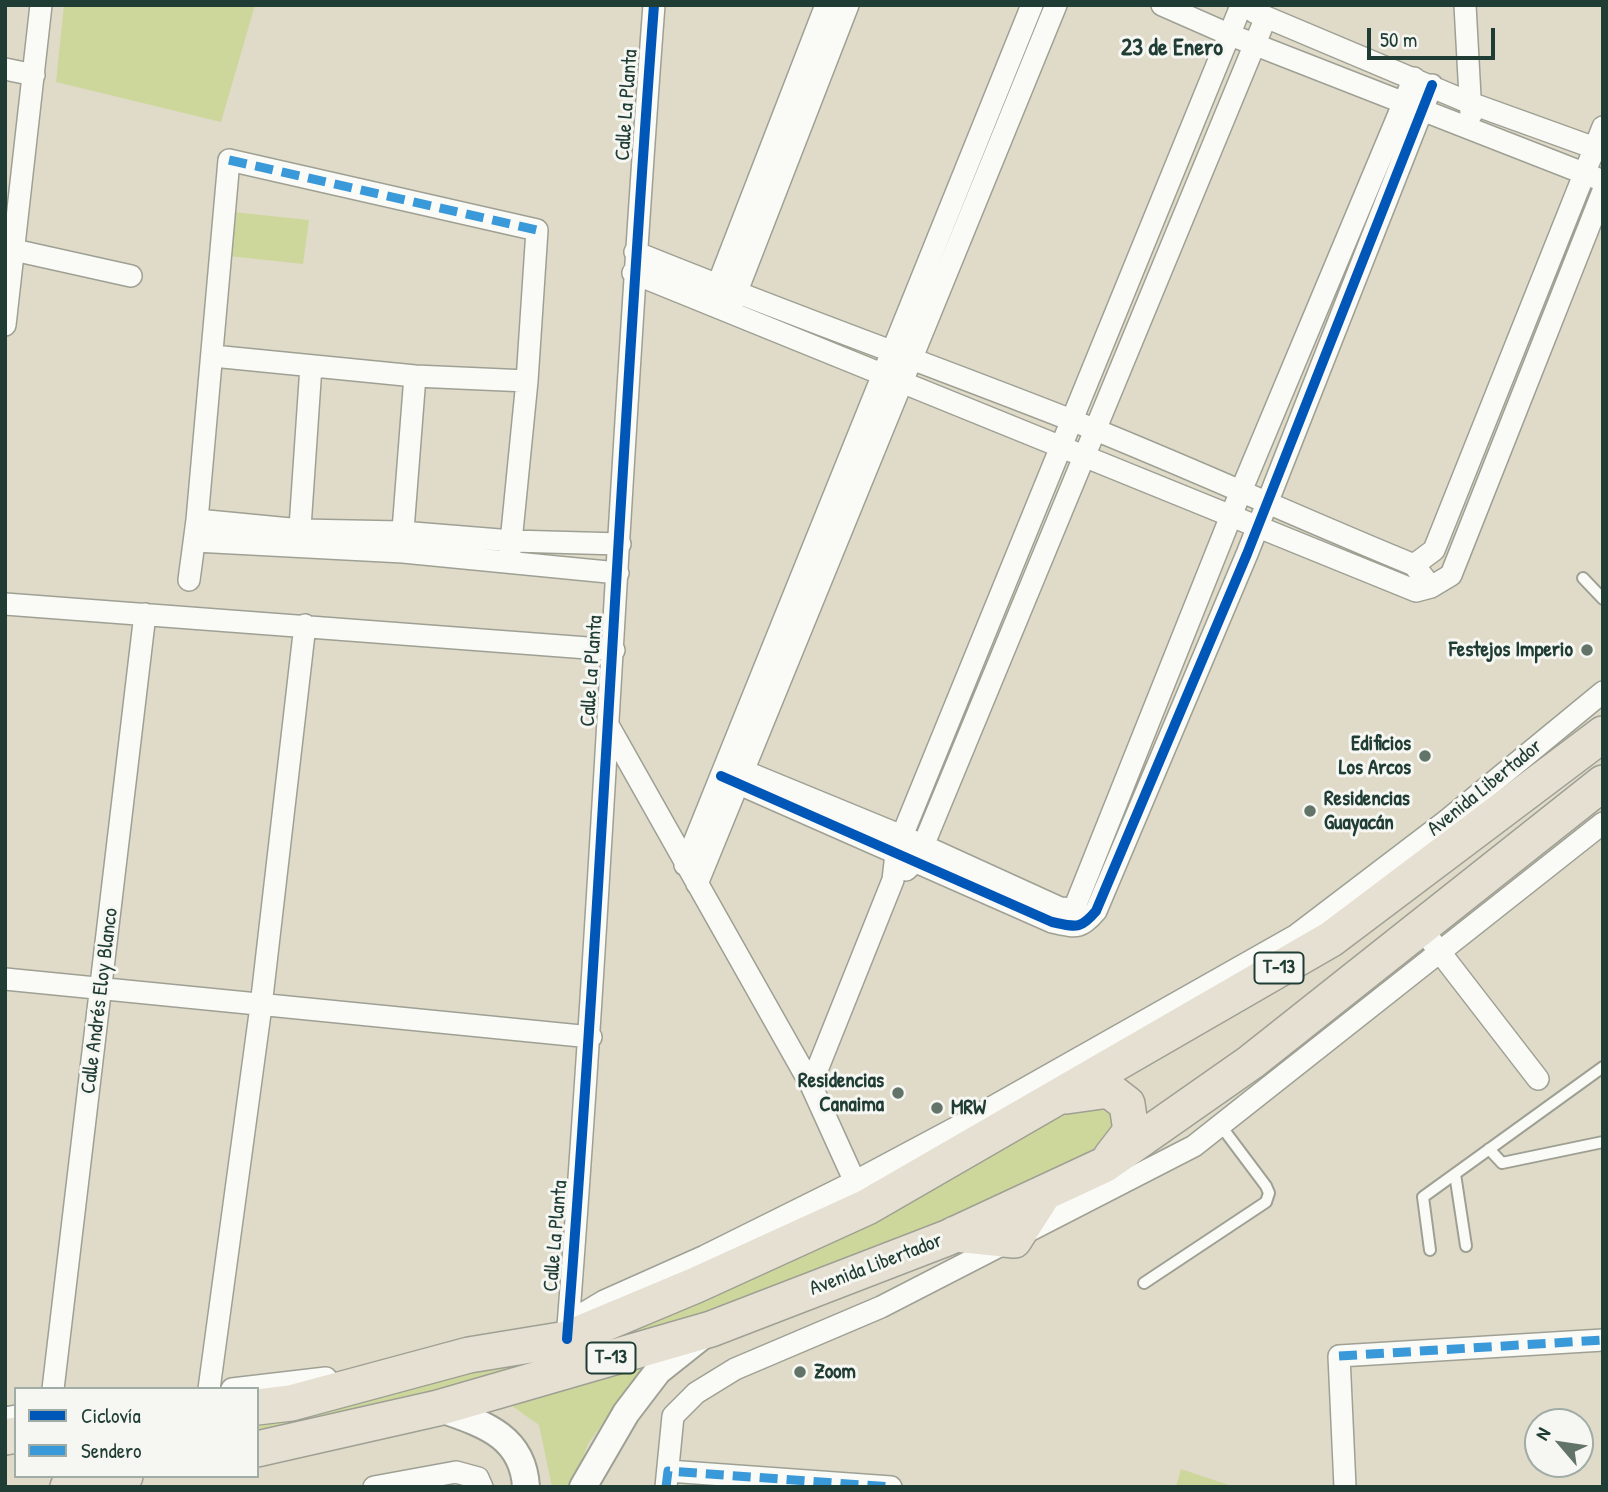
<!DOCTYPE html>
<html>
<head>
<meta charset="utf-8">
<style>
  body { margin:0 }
  #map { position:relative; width:1608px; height:1492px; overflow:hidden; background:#dfdbc8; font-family:"Patrick Hand",sans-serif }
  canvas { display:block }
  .frame { position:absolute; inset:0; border:7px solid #1f3d34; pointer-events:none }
  .legend { position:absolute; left:14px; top:1387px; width:245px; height:91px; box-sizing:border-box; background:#f6f6f2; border:2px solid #a0aca6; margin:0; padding:9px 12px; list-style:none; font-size:21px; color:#1f3d34 }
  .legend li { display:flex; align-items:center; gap:14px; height:35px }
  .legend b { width:35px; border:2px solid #a0aca6 }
  .north { position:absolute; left:1524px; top:1408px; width:70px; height:70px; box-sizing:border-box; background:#f6f6f2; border:2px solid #a0aca6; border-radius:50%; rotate:299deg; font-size:19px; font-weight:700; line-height:28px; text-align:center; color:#1f3d34 }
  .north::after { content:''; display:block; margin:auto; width:24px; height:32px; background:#627468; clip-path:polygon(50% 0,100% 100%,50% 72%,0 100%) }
  .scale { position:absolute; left:1367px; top:28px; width:128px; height:32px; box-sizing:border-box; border:4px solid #1f3d34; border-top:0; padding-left:9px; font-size:21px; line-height:24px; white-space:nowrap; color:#1f3d34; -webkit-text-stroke:5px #f6f6f2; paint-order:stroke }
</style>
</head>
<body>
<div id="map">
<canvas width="1608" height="1492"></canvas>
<div class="frame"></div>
<ul class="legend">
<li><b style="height:9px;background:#0057b8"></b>Ciclovía</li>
<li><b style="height:9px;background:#3a99d8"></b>Sendero</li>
</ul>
<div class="north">N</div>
<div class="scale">50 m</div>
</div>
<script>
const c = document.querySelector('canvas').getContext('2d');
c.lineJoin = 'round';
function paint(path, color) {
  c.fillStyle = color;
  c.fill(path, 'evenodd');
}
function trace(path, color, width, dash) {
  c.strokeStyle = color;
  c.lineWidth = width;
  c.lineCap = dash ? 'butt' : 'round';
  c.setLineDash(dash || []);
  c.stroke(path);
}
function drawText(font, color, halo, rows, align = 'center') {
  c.font = font + ' "Patrick Hand",sans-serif';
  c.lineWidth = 6;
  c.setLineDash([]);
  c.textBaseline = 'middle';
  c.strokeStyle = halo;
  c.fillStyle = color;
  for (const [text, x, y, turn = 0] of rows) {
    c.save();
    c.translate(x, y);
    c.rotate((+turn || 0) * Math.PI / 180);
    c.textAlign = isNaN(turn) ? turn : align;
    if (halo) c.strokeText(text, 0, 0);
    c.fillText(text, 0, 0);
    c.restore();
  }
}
paint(new Path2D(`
  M 64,5 L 255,5 L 221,122 L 56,82 Z
  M 233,212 L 309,220 L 303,264 L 228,256 Z
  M 1115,1086 L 1115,1146 L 795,1286 L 654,1333 L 257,1441 L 257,1411 L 608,1330 Z
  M 662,1352 L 624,1393 L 588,1444 L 572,1487 L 552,1487 L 539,1425 L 505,1401 Z
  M 1181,1469 L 1235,1487 L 1176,1487 Z`), '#ced79b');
const service = new Path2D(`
  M 1583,578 L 1603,599
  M 1489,1149 L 1502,1163 L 1603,1142
  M 1455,1174 L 1466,1246
  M 1430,1250 L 1423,1197 L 1603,1067
  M 1144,1283 L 1266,1202 L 1269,1193 L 1266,1186 L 1221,1126`);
const minor = new Path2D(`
  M 1162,5 L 1228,34 L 1596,178
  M 1465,5 L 1471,115
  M 1254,12 L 1470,103 L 1603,151
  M 5,69 L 34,75
  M 5,248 L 131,276
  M 635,252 C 780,311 926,363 1071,420 C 1187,466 1299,518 1414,565 L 1431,587
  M 633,273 L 1416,591 L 1431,587 L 1451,575 L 1603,191
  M 713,297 L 826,5
  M 732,304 L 848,5
  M 5,325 L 41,5
  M 213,356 L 415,376 L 527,381
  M 197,520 L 301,530 L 401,532 L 512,541 L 620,544
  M 195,541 L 403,552 L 618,573
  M 299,542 L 311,366
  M 402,543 L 415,376
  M 1414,565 L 1434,550 L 1603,127
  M 189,580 L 197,520 L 229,160 L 537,230 L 527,381 L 509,562
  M 5,604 L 614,650
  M 608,725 L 811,1085 L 860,1193
  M 739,769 L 902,836 L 1060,908 L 1074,909 L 1082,920
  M 721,776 L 1052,922 C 1076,927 1080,930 1096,911 L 1247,554 L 1432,85
  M 685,865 L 1032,5
  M 906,870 L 916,861 L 923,846 L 1266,17
  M 697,884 L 1056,5
  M 1074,909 L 1241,491 L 1414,78
  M 1429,938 L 1538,1079
  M 5,979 L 591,1037
  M 811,1085 L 893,880 L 896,854 L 902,836 L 1241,6
  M 568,1337 L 584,1313 L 604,1301 L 705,1256 L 854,1182 L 959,1126 L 1295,936 L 1446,821 L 1603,692
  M 567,1339 C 602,895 620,449 654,5
  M 53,1389 L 145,614
  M 209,1389 L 261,1006 L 305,625
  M 232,1389 L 326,1378
  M 5,1418 L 16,1416
  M 668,1471 L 891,1487
  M 374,1487 L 456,1472 L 478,1478 L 482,1487
  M 666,1487 L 673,1416 L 696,1393 L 735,1369 L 881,1307 L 1194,1146 L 1603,823
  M 1345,1487 L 1339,1356 L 1603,1340`);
const tertiary = new Path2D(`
  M 438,1408 C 480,1423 523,1434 526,1487
  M 583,1487 L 626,1413 L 658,1371 L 702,1336`);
const trunk = new Path2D(`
  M 1066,1096 L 1109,1090 L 1127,1104 L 1131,1131 L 1111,1157
  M 955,1234 L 1014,1240 L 1044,1193
  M 257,1407 L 291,1403 L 469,1355 L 567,1339 L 696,1285 L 867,1207 L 1331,939 L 1603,734
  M 5,1437 L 16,1435
  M 257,1449 L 438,1408 L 711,1329 L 947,1238 L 1104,1165 L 1251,1062 L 1603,783
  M 68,1487 L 125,1476`);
trace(service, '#9fa094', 14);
trace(minor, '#9fa094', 24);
trace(tertiary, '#9fa094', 30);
trace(trunk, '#9fa094', 38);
trace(service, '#fafaf7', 10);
trace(minor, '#fafaf7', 21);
trace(tertiary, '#fafaf7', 26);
trace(trunk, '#e6e0d3', 35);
trace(new Path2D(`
  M 229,160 L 537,230
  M 1339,1356 L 1603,1340
  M 666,1487 L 668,1471 L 891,1487`), '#3a99d8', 9, [18, 9]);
trace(new Path2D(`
  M 721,776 L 1052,922 C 1076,927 1080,930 1096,911 L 1247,554 L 1432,85
  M 567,1339 C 602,895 620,449 654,5`), '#0057b8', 10);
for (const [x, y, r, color] of [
  [1587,650,7,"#627468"],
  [1425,756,7,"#627468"],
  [1310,811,7,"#627468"],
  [898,1093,7,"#627468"],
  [937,1108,7,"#627468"],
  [800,1372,7,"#627468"]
]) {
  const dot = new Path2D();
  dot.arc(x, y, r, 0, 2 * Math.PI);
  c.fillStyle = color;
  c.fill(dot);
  trace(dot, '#f6f6f2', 2.5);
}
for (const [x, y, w] of [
  [1279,968,49],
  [611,1358,49]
]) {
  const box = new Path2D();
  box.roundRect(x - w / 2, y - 15.5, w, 31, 5);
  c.fillStyle = '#f6f6f2';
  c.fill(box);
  trace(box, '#1f3d34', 2);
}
drawText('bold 19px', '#1f3d34', null, [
  ["T-13",1279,968],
  ["T-13",611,1358]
]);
drawText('21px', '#1f3d34', '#f6f6f2', [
  ["Calle La Planta",627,105,-86],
  ["Calle La Planta",592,671,-86],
  ["Avenida Libertador",1485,788,-39],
  ["Calle Andrés Eloy Blanco",100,1001,-83],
  ["Calle La Planta",556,1236,-85],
  ["Avenida Libertador",876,1265,-21]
]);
drawText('bold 21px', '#1f3d34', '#f6f6f2', [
  ["Festejos Imperio",1573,650],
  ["Edificios",1411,744],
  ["Los Arcos",1411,768],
  ["Residencias",1324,799,"left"],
  ["Guayacán",1324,823,"left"],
  ["Residencias",884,1081],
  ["Canaima",884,1105],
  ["MRW",951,1108,"left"],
  ["Zoom",814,1372,"left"]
], 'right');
drawText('bold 24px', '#1f3d34', '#f6f6f2', [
  ["23 de Enero",1172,49]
]);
</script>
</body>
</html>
